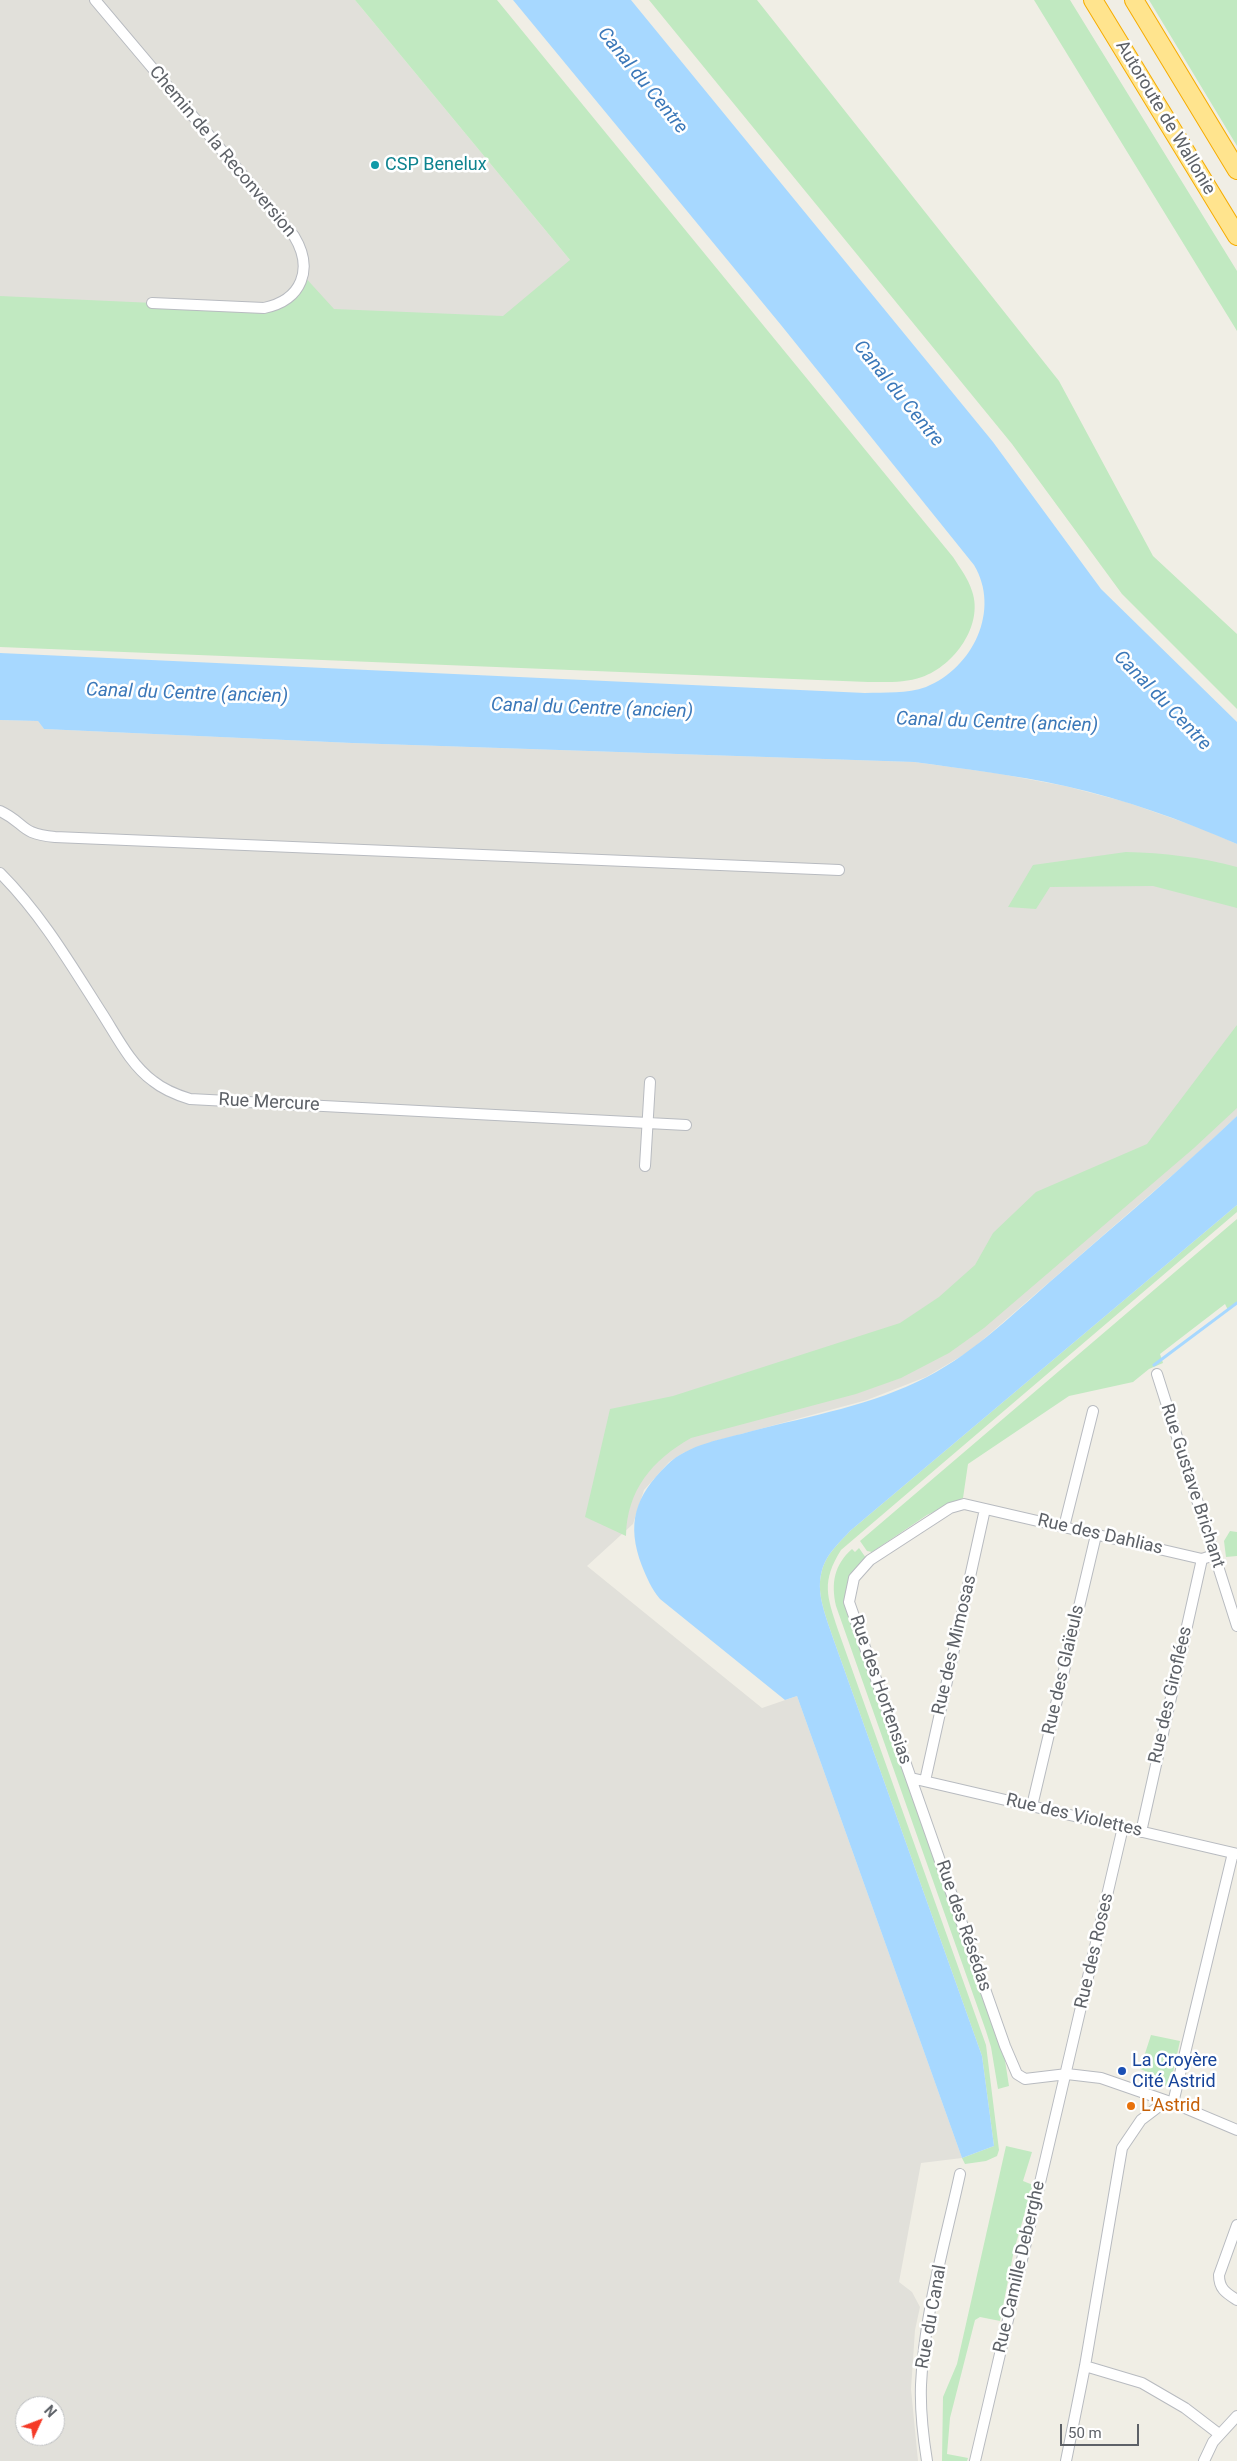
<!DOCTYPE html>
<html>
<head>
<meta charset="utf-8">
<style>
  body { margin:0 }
  #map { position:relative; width:1237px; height:2461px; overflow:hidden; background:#f0eee5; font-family:Roboto,sans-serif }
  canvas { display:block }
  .north { position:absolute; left:15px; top:2396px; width:50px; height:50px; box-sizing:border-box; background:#fff; border:1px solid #bec0c2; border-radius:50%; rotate:47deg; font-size:14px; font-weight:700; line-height:20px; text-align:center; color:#5d6167 }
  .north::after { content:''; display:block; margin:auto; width:18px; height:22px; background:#f53a27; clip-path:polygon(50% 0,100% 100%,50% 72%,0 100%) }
  .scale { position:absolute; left:1060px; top:2424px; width:79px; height:22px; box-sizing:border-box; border:2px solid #5d6167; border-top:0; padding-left:6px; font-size:15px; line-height:18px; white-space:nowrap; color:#5d6167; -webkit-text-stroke:4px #fff; paint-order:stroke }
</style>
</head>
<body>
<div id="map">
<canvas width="1237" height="2461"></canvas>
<div class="north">N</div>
<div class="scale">50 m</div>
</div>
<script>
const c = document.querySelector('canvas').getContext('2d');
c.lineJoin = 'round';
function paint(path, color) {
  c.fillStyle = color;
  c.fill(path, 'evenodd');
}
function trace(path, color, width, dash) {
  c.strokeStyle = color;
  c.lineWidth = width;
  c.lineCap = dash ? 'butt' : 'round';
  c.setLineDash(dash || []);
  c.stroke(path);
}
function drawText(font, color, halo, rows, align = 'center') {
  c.font = font + ' Roboto,sans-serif';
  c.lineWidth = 5;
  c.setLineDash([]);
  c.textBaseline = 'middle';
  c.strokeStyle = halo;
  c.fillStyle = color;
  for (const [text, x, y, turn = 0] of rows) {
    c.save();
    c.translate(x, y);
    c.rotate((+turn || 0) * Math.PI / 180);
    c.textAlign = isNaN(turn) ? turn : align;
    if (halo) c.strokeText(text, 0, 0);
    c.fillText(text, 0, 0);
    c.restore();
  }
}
paint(new Path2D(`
  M 0,0 L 355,0 L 570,260 L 869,602 L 0,628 Z
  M 0,720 L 38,721 L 44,729 L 352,743 L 914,762 L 995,773 L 1065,786 L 1126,802 L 1203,829 L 1237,844 L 1237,1116 L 1199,1152 L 970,1351 L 926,1377 L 867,1400 L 712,1442 L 683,1453 L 669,1462 L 644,1490 L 633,1524 L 587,1566 L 762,1708 L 797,1696 L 962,2158 L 921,2163 L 899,2282 L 912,2292 L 920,2307 L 915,2330 L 911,2389 L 918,2461 L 0,2461 ZM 25,2406 L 55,2406 L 55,2436 L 25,2436 Z`), '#e1e0da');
paint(new Path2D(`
  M 355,0 L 497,0 L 953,557 C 960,568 968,578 972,591 C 984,625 954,666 922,677 C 905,683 887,682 868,682 L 0,647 L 0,296 L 264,308 L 274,305 L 303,275 L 334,309 L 503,316 L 570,260 Z
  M 649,0 L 757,0 L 1059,381 L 1153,556 L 1237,634 L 1237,709 L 1122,594 L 1012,444 Z
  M 1034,0 L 1070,0 L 1237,271 L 1237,331 Z
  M 1149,0 L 1237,0 L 1237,146 Z
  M 1126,852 C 1164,853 1200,857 1237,867 L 1237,908 L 1153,886 L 1050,887 L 1036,909 L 1008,907 L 1033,865 Z
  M 1237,1025 L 1237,1108 L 1194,1148 L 984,1328 L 949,1353 L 901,1378 L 856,1394 L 691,1438 C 652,1460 627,1490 626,1536 L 585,1517 L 610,1409 L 673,1396 L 900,1323 L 939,1297 L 975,1265 L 993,1233 L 1036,1192 L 1147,1144 Z
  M 1237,1205 L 1237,1212 L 841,1550 C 821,1582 827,1596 838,1630 L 986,2045 L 999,2150 L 997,2156 L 986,2161 L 965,2164 L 962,2158 L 994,2146 L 982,2056 L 833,1638 C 825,1613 813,1588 825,1562 C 830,1551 842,1540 850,1531 Z
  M 1237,1219 L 1237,1304 L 1228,1310 L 1225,1304 L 1160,1354 L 1163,1363 L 1149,1369 L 1133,1382 L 1069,1396 L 968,1464 L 963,1498 L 927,1515 L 872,1552 L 867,1551 L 860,1541 Z
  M 1230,1531 L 1237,1532 L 1237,1556 L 1226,1557 L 1224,1541 Z
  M 859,1548 L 866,1558 C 847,1574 844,1586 847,1611 L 1004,2054 L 1009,2086 L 998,2089 L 991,2047 L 986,2031 L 836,1606 C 831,1583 834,1565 852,1549 L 855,1552 Z
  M 1151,2035 L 1180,2041 L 1170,2086 L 1157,2085 L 1143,2079 L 1145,2071 L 1140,2069 Z
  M 1006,2146 L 1032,2152 L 1023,2181 L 1033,2185 L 1014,2250 L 1000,2321 L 980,2317 L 975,2320 L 950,2418 L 947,2454 L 968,2458 L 967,2461 L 942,2461 L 943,2397 L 957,2364 Z`), '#c1e9c1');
paint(new Path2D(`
  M 513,0 L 631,0 L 993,442 L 1101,589 L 1237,722 L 1237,844 C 1182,820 1124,799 1065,786 C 1015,775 965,769 914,762 L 352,743 L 44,729 L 38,721 L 0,720 L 0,653 L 865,693 C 885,692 907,694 926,687 C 973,668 1001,610 974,565 L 781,325 Z
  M 1237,1116 L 1237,1205 L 850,1531 C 842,1540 830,1551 825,1562 C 813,1588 825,1613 833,1638 L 982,2056 L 994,2146 L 962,2158 L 797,1696 L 785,1700 L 660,1599 C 651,1588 647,1578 642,1566 C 626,1524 635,1496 667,1465 C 688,1444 724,1439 752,1431 C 810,1416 873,1405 927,1377 C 977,1351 1017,1310 1059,1274 C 1119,1222 1179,1171 1237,1116 Z`), '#a7d8ff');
trace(new Path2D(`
  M 1154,1365 L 1237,1303`), '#a7d8ff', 3);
const street = new Path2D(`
  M 95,0 L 294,236 C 314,269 302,300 264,308 L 152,303
  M 0,811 C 26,823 19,834 55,837 L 839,870
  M 0,873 C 42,915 71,965 103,1015 C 117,1037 131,1065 153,1081 C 164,1090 177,1095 190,1099 L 686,1125
  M 645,1166 L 650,1082
  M 1157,1374 L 1237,1626
  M 1064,1527 L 1093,1411
  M 1214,1555 L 1202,1559 L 964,1504 L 950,1508 L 870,1560 L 854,1578 L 849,1602 L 1005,2046 L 1017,2074 L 1025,2079 L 1067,2074 L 1101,2078 L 1173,2103 L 1237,2130
  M 911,1778 L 1237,1854
  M 925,1781 L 985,1509
  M 1032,1806 L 1096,1535
  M 1141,1832 L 1202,1559
  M 1173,2103 L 1233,1853
  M 1237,2225 L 1219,2275 C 1219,2289 1226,2293 1237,2300
  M 1085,2366 L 1142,2383 L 1185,2408 L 1219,2434
  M 927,2461 C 923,2436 920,2411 921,2385 C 924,2314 945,2243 960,2174
  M 975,2461 L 1123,1827
  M 1066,2461 L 1085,2366 L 1122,2148 L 1141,2120 L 1166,2101
  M 1204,2461 L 1213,2442 L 1237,2416`);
const highway = new Path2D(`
  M 1093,0 L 1237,236
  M 1134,0 L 1237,170`);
trace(street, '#b8bbc0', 12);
trace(highway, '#f6ac00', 20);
trace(street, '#fff', 10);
trace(highway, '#ffe48e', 18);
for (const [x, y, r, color] of [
  [375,165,5,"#0f9aa8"],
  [1122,2071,5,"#1a4fb4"],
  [1131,2106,5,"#e8710a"]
]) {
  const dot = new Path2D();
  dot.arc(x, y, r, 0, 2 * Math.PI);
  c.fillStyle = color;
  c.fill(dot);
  trace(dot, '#fff', 2);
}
drawText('18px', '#5d6167', '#fff', [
  ["Autoroute de Wallonie",1165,118,59],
  ["Chemin de la Reconversion",222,152,50],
  ["Rue Mercure",269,1103,3],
  ["Rue Gustave Brichant",1192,1486,72],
  ["Rue des Dahlias",1100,1535,13],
  ["Rue des Mimosas",955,1645,-77],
  ["Rue des Glaïeuls",1064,1670,-77],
  ["Rue des Hortensias",880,1690,71],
  ["Rue des Giroflées",1171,1695,-77],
  ["Rue des Violettes",1074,1816,13],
  ["Rue des Résédas",963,1926,71],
  ["Rue des Roses",1095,1951,-77],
  ["Rue Camille Deberghe",1020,2267,-77],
  ["Rue du Canal",932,2317,-80]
]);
drawText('18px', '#0d838f', '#fff', [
  ["CSP Benelux",385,165]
], 'left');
drawText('18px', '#164399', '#fff', [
  ["La Croyère",1132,2061],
  ["Cité Astrid",1132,2082]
], 'left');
drawText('18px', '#c56008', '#fff', [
  ["L'Astrid",1141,2106]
], 'left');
drawText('italic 19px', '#3b78b9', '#fff', [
  ["Canal du Centre",642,81,51],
  ["Canal du Centre",898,394,51],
  ["Canal du Centre (ancien)",187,694,2],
  ["Canal du Centre",1162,701,46],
  ["Canal du Centre (ancien)",592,709,2],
  ["Canal du Centre (ancien)",997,723,2]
]);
</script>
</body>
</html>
